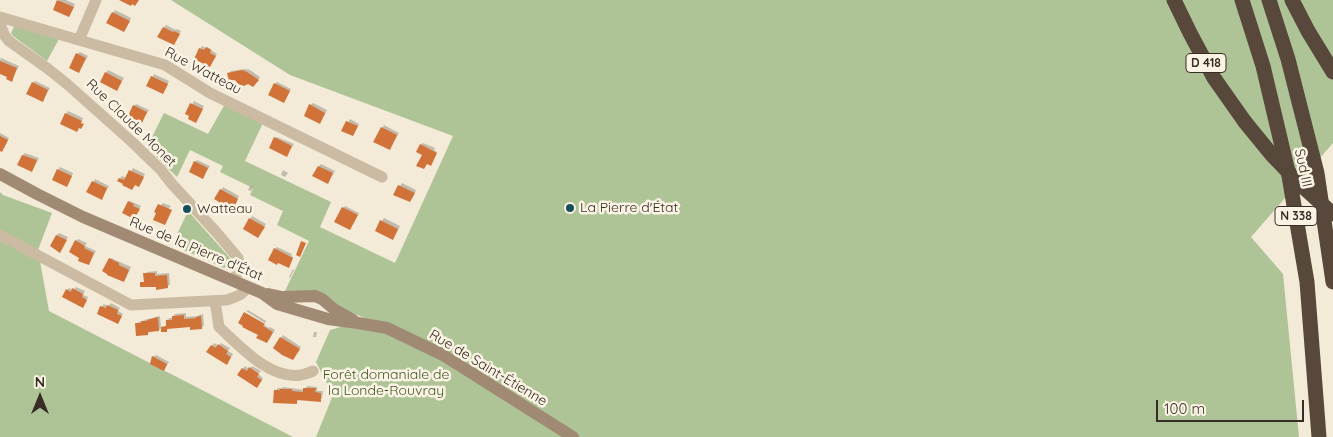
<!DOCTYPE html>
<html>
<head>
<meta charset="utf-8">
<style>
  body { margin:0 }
  #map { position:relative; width:1333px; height:437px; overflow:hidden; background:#f3ead8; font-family:Quicksand,sans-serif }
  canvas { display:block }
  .north { position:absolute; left:15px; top:372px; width:50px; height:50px; -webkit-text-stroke:4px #fbf4e4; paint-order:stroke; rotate:0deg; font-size:14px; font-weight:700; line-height:20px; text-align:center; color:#372d26 }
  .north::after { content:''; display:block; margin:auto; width:18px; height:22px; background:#372d26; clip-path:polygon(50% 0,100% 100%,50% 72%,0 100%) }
  .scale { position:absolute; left:1156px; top:400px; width:148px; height:22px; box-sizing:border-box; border:2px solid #372d26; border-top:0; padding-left:6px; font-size:15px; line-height:18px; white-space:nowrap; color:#372d26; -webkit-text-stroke:4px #fbf4e4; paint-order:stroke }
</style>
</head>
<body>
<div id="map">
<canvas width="1333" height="437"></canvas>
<div class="north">N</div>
<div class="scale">100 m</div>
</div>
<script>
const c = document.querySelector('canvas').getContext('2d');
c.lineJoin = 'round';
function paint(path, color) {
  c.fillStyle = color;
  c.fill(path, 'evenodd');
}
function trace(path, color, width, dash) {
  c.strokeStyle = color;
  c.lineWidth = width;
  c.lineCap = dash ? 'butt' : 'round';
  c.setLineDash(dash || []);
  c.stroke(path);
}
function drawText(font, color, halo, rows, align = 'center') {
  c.font = font + ' Quicksand,sans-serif';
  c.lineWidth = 5;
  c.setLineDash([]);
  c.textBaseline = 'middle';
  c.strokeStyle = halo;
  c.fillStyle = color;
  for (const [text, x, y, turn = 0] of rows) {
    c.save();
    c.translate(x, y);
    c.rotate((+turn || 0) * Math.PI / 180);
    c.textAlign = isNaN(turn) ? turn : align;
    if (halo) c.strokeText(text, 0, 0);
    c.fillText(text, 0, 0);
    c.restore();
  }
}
paint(new Path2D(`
  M 171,0 L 1333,0 L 1333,143 L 1251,237 L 1283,274 L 1299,437 L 316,437 L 333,395 L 316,362 L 330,330 L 368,319 L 343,310 L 284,293 L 309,241 L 277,225 L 283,211 L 250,195 L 253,188 L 220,172 L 223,166 L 190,150 L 177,177 L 147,147 L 164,113 L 208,134 L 225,104 L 263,123 L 245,161 L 331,202 L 320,227 L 395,263 L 453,136 L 290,75 Z
  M 14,27 L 19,27 L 59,39 L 47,61 L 13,36 L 11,33 Z
  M 0,192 L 3,195 L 52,213 L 38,250 L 49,311 L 293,437 L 0,437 Z
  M 188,211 L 230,258 L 230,262 L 229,265 L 224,268 L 172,245 Z`), '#aec497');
paint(new Path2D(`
  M 59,0 L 66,0 L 75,4 L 69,16 L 54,9 Z
  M 115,10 L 131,18 L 124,31 L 111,16 Z
  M 166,25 L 176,30 L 177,29 L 181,31 L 174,43 L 164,27 Z
  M 202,46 L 206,48 L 207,47 L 211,49 L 211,50 L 217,54 L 210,66 L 200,49 Z
  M 80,52 L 88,56 L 79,71 L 77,54 Z
  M 1,58 L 19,66 L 13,77 L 0,73 L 0,60 Z
  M 245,69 L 250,70 L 260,77 L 256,83 L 229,73 L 231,71 Z
  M 108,70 L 124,78 L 117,89 L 106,73 Z
  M 154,74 L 169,81 L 165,90 L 148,85 Z
  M 35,81 L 50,88 L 42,101 L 33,83 Z
  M 277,82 L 291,89 L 284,102 L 275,84 Z
  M 194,101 L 204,106 L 198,118 L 187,114 Z
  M 313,103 L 327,110 L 322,120 L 310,105 Z
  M 136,104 L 149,110 L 142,121 L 134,106 Z
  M 68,111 L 83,118 L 79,128 L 66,114 Z
  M 350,119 L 359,124 L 353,135 L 343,130 Z
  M 384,125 L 399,133 L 390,149 L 382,128 Z
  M 0,133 L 9,138 L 4,148 L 0,149 Z
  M 277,137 L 294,144 L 286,156 L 274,139 Z
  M 423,143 L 435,148 L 434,150 L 437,152 L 431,164 L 427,163 L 423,154 L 421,145 Z
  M 25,153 L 39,158 L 32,171 L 23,155 Z
  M 197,160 L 210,166 L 203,177 L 195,162 Z
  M 321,164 L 335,171 L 328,182 L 319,166 Z
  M 60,167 L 73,173 L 69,183 L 58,170 Z
  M 133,168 L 145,174 L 141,183 L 139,186 L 135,184 L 132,188 L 120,178 L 122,176 L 127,178 Z
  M 283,170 L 288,173 L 285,177 L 281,175 Z
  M 95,179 L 109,186 L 102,198 L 88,192 Z
  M 402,183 L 416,190 L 412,199 L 395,194 Z
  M 250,186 L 253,187 L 251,191 L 248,190 Z
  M 223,187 L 239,196 L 235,205 L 221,190 Z
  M 130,201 L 141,206 L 134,218 L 128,203 Z
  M 163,203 L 171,206 L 164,213 L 166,214 L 172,209 L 165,224 L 161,205 Z
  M 345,206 L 359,213 L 354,222 L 351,226 L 343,208 Z
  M 252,216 L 266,224 L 260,234 L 244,228 Z
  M 384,218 L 400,226 L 395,236 L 382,221 Z
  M 59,233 L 68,237 L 60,251 L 57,235 Z
  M 78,239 L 87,243 L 85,246 L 96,251 L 89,263 L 81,258 L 76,241 Z
  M 277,247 L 292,254 L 291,256 L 293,257 L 289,266 L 275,249 Z
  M 111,258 L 131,267 L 126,278 L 109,260 Z
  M 293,269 L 294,270 L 290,278 L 289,277 Z
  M 157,271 L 157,274 L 169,273 L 170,284 L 167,287 L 145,274 L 147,272 Z
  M 76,287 L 85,291 L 83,295 L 88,297 L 85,304 L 67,290 L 69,288 L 73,290 Z
  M 111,303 L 120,308 L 118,311 L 123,314 L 118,323 L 101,307 L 104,304 L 108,306 Z
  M 248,310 L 266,321 L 265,323 L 246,311 Z
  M 186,313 L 186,317 L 198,316 L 199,315 L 203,314 L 204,325 L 202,328 L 191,326 L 162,327 L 168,326 L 167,320 L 170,318 L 173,318 L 175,314 Z
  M 245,313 L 269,328 L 270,327 L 275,330 L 269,340 L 260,334 Z
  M 160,316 L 161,328 L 159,330 L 150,332 L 147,334 L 136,324 L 139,322 L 143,321 L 144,320 Z
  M 314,332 L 317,332 L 316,337 L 313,337 Z
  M 283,335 L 301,347 L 295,356 L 281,338 Z
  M 214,343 L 219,346 L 221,343 L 230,348 L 228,351 L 233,354 L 229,361 L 208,352 Z
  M 156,355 L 169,362 L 164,370 L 153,357 Z
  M 245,366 L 249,369 L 252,366 L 261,371 L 258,374 L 263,378 L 259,384 L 243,369 Z
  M 307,386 L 317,387 L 317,391 L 323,391 L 322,398 L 320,400 L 299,399 L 296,403 L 275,391 L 278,388 L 282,388 L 283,387 L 305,390 Z`), '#0003');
paint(new Path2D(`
  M 57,0 L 74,7 L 69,17 L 53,10 Z
  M 119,0 L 139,0 L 135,6 L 132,4 L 131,6 Z
  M 112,12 L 130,21 L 124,32 L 106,23 Z
  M 163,27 L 173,32 L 174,31 L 180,34 L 174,45 L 157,37 Z
  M 206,47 L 211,50 L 210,53 L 216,56 L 210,67 L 194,59 L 199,48 L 204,50 Z
  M 76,53 L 86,58 L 79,73 L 69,68 Z
  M 0,61 L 17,68 L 12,82 L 6,79 L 7,77 L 0,74 Z
  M 242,70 L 247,72 L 259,80 L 253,87 L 248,84 L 244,86 L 238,84 L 235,80 L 229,81 L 227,73 Z
  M 105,72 L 122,81 L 117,91 L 100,82 Z
  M 151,76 L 168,84 L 163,94 L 146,86 Z
  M 32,82 L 48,90 L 43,102 L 26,94 Z
  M 274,83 L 290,91 L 284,103 L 268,95 Z
  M 190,103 L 203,109 L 196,123 L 188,119 L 189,116 L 185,114 Z
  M 309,104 L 325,113 L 320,124 L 304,116 Z
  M 133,105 L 147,112 L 142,123 L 128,116 Z
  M 65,113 L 82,121 L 81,123 L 84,124 L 81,129 L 79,128 L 77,132 L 60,124 Z
  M 346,121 L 358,126 L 353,136 L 341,131 Z
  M 381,127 L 397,135 L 390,150 L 373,142 Z
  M 0,136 L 8,140 L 2,152 L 0,151 Z
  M 274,137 L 292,146 L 287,157 L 269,148 Z
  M 420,144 L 437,153 L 431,166 L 427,164 L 424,169 L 416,166 L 422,155 L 416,152 Z
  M 22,155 L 37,160 L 32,172 L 17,165 Z
  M 194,161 L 208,168 L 203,179 L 189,172 Z
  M 318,166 L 333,173 L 328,184 L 312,176 Z
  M 57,169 L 72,176 L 67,187 L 52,180 Z
  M 129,170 L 144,177 L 139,187 L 135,185 L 132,190 L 122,185 L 123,184 L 117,181 L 119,178 L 124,180 Z
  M 92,181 L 107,188 L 102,200 L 86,192 Z
  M 398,185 L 415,193 L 410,202 L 393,195 Z
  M 220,189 L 238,199 L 233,209 L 224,205 L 223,208 L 218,206 L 219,202 L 214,199 Z
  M 128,201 L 134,204 L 133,206 L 140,209 L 134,219 L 122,213 Z
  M 158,204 L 172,210 L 165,225 L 153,220 L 156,213 L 154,212 Z
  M 342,207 L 358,215 L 350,230 L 334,222 Z
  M 249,218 L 265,227 L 258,238 L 243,229 Z
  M 380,220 L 398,229 L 393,240 L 375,231 Z
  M 56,235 L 67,240 L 60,253 L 50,246 Z
  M 75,240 L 85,246 L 84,248 L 94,253 L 89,265 L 78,261 L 79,258 L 69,252 Z
  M 301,241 L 306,243 L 300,257 L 296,255 Z
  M 274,248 L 293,258 L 289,268 L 278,263 L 277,265 L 268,260 Z
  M 109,258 L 119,263 L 119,265 L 129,270 L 124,282 L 107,275 L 107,274 L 102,271 Z
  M 143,273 L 155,273 L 155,276 L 167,275 L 168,288 L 156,290 L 156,287 L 140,287 L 140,282 L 144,282 Z
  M 72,288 L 83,294 L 82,297 L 87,300 L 83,308 L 62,297 L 66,289 L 71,292 Z
  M 107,305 L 118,310 L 117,314 L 122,316 L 118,324 L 97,314 L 100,306 L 106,308 Z
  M 244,312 L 265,324 L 263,326 L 273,332 L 267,343 L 256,338 L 258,335 L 242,327 L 243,326 L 238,323 Z
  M 184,315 L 184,319 L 196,318 L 196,317 L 201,316 L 202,329 L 190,330 L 190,327 L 167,329 L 167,332 L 161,332 L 161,327 L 166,326 L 166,320 L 172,320 L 172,316 Z
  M 158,317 L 159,331 L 148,332 L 148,335 L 136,336 L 135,323 L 141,323 L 141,321 L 147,321 L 147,320 Z
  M 280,337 L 300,349 L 293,360 L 282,355 L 273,348 Z
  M 218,344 L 228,351 L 226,354 L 231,357 L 227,365 L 206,352 L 211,345 L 216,348 Z
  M 152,356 L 167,364 L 164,371 L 150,364 Z
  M 249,367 L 259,374 L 257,377 L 262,380 L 257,388 L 237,375 L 242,368 L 247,371 Z
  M 303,388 L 316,388 L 315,392 L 321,393 L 321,402 L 297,400 L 297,404 L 273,403 L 274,390 L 280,390 L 280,389 L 292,389 L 292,391 L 303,392 Z`), '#d17238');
trace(new Path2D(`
  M 0,17 L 165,65 L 210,93 L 382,177
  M 0,24 L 5,36 L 9,41 L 47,68 L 67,84 L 131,141 L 161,170 L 172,184 L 217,233 L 238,258 L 239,264 L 235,281
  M 79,40 L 96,0
  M 0,235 L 131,305 L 227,300 C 236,297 243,295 247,287
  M 215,301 L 219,327 C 240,346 270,380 301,375 C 305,374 309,373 313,371`), '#ccbba3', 11);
trace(new Path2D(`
  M 0,174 L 37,194 L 83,217 L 262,293 L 277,304 L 328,319 L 358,323 L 387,328 L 443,355 L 573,437
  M 268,294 L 282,297 L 315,296 L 322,299 L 335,310 L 353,320`), '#a08a74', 12);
trace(new Path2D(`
  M 1174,0 L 1190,33 L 1214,78 L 1245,122
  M 1242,0 L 1263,66 L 1289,176 L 1307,282 L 1319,437
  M 1269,0 L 1288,59 L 1317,173 L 1333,282
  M 1292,0 L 1308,31 L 1333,72`), '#58483c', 15);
trace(new Path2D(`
  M 1245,122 L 1272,155 L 1302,186 L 1333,214`), '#58483c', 15);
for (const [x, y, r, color] of [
  [570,208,5,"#174e5c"],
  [187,209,5,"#174e5c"]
]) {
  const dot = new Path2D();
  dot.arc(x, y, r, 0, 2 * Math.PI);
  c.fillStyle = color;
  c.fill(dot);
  trace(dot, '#fbf4e4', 2);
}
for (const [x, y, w] of [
  [1206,63,40],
  [1296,216,42]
]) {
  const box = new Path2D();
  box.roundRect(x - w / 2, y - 9.5, w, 19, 4);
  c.fillStyle = '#fbf4e4';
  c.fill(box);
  trace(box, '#372d26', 1);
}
drawText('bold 12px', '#372d26', null, [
  ["D 418",1206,63],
  ["N 338",1296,216]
]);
drawText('14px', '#372d26', '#fbf4e4', [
  ["Rue Watteau",203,71,28],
  ["Rue Claude Monet",131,123,44],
  ["Sud III",1303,168,78],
  ["Rue de la Pierre d'État",196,249,23],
  ["Rue de Saint-Étienne",488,368,31]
]);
drawText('14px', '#372d26', '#fbf4e4', [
  ["La Pierre d'État",580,208],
  ["Watteau",197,209]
], 'left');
drawText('14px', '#3f5727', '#fbf4e4', [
  ["Forêt domaniale de",386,375],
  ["la Londe-Rouvray",386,391]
]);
</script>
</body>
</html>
